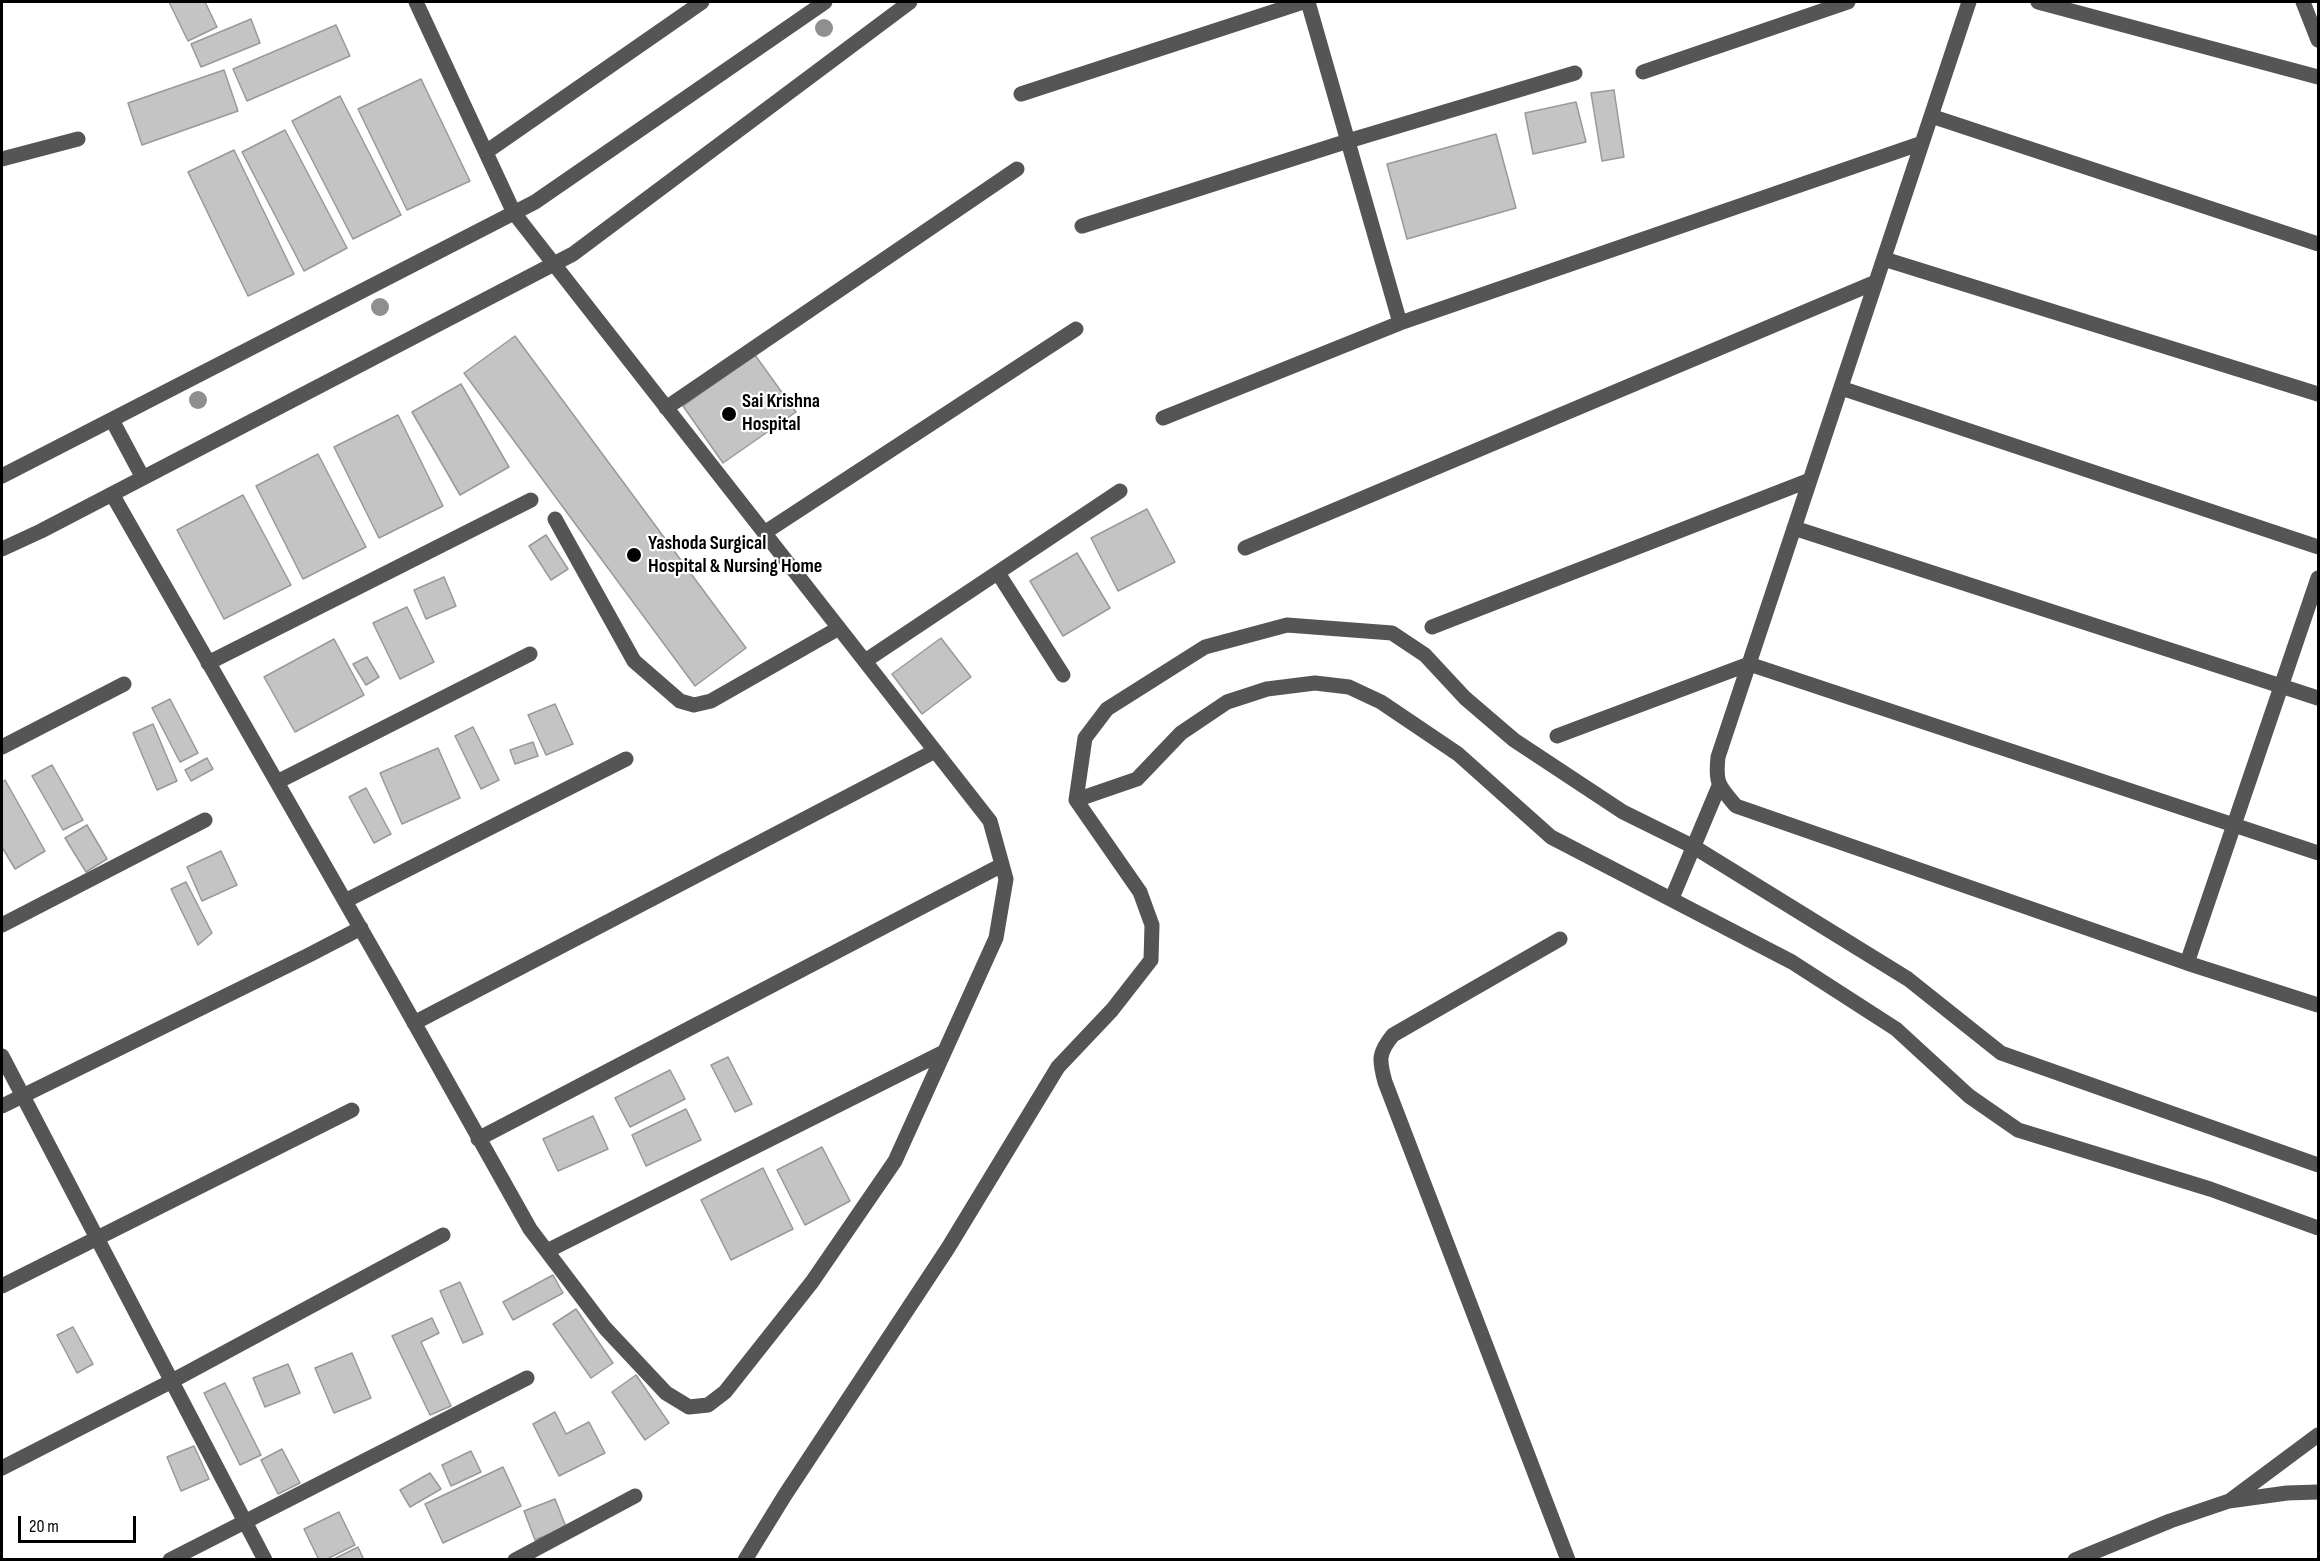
<!DOCTYPE html>
<html>
<head>
<meta charset="utf-8">
<style>
  body { margin:0 }
  #map { position:relative; width:2320px; height:1561px; overflow:hidden; background:#fff; font-family:"Sofia Sans Condensed",sans-serif }
  canvas { display:block }
  .frame { position:absolute; inset:0; border:3px solid #000; pointer-events:none }
  .scale { position:absolute; left:18px; top:1516px; width:118px; height:27px; box-sizing:border-box; border:3px solid #000; border-top:0; padding-left:8px; font-size:18px; line-height:21px; white-space:nowrap; color:#000; -webkit-text-stroke:4px #fff; paint-order:stroke }
</style>
</head>
<body>
<div id="map">
<canvas width="2320" height="1561"></canvas>
<div class="frame"></div>
<div class="scale">20 m</div>
</div>
<script>
const c = document.querySelector('canvas').getContext('2d');
c.lineJoin = 'round';
function paint(path, color) {
  c.fillStyle = color;
  c.fill(path, 'evenodd');
}
function trace(path, color, width, dash) {
  c.strokeStyle = color;
  c.lineWidth = width;
  c.lineCap = dash ? 'butt' : 'round';
  c.setLineDash(dash || []);
  c.stroke(path);
}
function drawText(font, color, halo, rows, align = 'center') {
  c.font = font + ' "Sofia Sans Condensed",sans-serif';
  c.lineWidth = 4.5;
  c.setLineDash([]);
  c.textBaseline = 'middle';
  c.strokeStyle = halo;
  c.fillStyle = color;
  for (const [text, x, y, turn = 0] of rows) {
    c.save();
    c.translate(x, y);
    c.rotate((+turn || 0) * Math.PI / 180);
    c.textAlign = isNaN(turn) ? turn : align;
    if (halo) c.strokeText(text, 0, 0);
    c.fillText(text, 0, 0);
    c.restore();
  }
}
const building = new Path2D(`
  M 169,2 L 205,2 L 217,27 L 188,41 Z
  M 251,19 L 260,43 L 201,67 L 191,44 Z
  M 336,25 L 350,56 L 247,101 L 233,69 Z
  M 224,70 L 238,111 L 142,145 L 128,103 Z
  M 421,79 L 470,181 L 407,210 L 358,109 Z
  M 1614,90 L 1624,157 L 1602,161 L 1591,93 Z
  M 340,96 L 401,215 L 353,239 L 292,121 Z
  M 1576,102 L 1586,142 L 1533,154 L 1525,113 Z
  M 285,130 L 347,248 L 304,271 L 242,152 Z
  M 1496,134 L 1516,208 L 1407,239 L 1387,164 Z
  M 234,150 L 294,274 L 248,296 L 188,172 Z
  M 515,336 L 746,648 L 695,686 L 464,373 Z
  M 755,355 L 796,412 L 723,463 L 683,406 Z
  M 461,384 L 509,467 L 460,495 L 412,412 Z
  M 398,415 L 443,506 L 379,538 L 334,447 Z
  M 318,454 L 366,547 L 303,579 L 256,486 Z
  M 243,495 L 291,585 L 224,619 L 177,530 Z
  M 1147,509 L 1175,562 L 1118,591 L 1091,538 Z
  M 546,535 L 568,569 L 551,580 L 529,546 Z
  M 1077,553 L 1110,608 L 1063,636 L 1030,581 Z
  M 444,577 L 456,606 L 426,619 L 414,590 Z
  M 407,607 L 434,662 L 400,679 L 373,623 Z
  M 941,638 L 971,677 L 922,714 L 892,674 Z
  M 334,639 L 364,695 L 295,732 L 264,677 Z
  M 367,657 L 379,677 L 366,685 L 353,664 Z
  M 170,699 L 198,753 L 180,762 L 152,708 Z
  M 555,704 L 573,744 L 546,755 L 528,715 Z
  M 153,724 L 177,781 L 157,790 L 133,733 Z
  M 473,727 L 499,780 L 481,789 L 455,736 Z
  M 533,742 L 538,756 L 515,764 L 510,750 Z
  M 438,748 L 460,798 L 402,824 L 380,773 Z
  M 207,758 L 213,769 L 191,781 L 185,770 Z
  M 52,765 L 83,820 L 63,830 L 32,776 Z
  M 5,780 L 45,851 L 15,869 L 2,847 L 2,782 Z
  M 366,788 L 391,834 L 374,843 L 349,797 Z
  M 87,825 L 107,859 L 86,872 L 65,838 Z
  M 221,851 L 237,885 L 202,901 L 187,867 Z
  M 186,882 L 212,933 L 198,945 L 171,889 Z
  M 728,1057 L 752,1104 L 735,1112 L 711,1065 Z
  M 670,1070 L 685,1099 L 630,1127 L 615,1098 Z
  M 686,1109 L 701,1140 L 646,1166 L 632,1135 Z
  M 593,1116 L 608,1149 L 558,1171 L 543,1139 Z
  M 822,1147 L 850,1201 L 805,1225 L 777,1170 Z
  M 763,1168 L 793,1229 L 731,1260 L 701,1200 Z
  M 553,1275 L 563,1293 L 513,1320 L 503,1302 Z
  M 460,1282 L 483,1334 L 463,1343 L 440,1291 Z
  M 576,1309 L 613,1363 L 591,1378 L 553,1324 Z
  M 432,1318 L 439,1333 L 421,1342 L 451,1406 L 430,1415 L 392,1336 Z
  M 73,1327 L 93,1364 L 77,1373 L 57,1335 Z
  M 352,1353 L 371,1398 L 334,1413 L 315,1368 Z
  M 288,1364 L 300,1393 L 265,1407 L 253,1378 Z
  M 636,1375 L 669,1423 L 645,1440 L 612,1392 Z
  M 225,1383 L 261,1455 L 240,1465 L 204,1393 Z
  M 555,1412 L 566,1434 L 589,1422 L 605,1453 L 559,1476 L 533,1424 Z
  M 194,1446 L 209,1479 L 181,1491 L 167,1457 Z
  M 282,1449 L 300,1483 L 278,1494 L 261,1460 Z
  M 471,1451 L 481,1472 L 451,1486 L 442,1465 Z
  M 503,1467 L 521,1506 L 443,1543 L 425,1504 Z
  M 430,1473 L 441,1489 L 410,1507 L 400,1490 Z
  M 555,1499 L 566,1527 L 535,1540 L 524,1511 Z
  M 339,1512 L 355,1545 L 325,1560 L 319,1560 L 304,1529 Z
  M 358,1547 L 364,1560 L 332,1560 Z`);
paint(building, '#c4c4c4');
trace(building, '#999', 1.5);
trace(new Path2D(`
  M 1308,2 L 1400,323
  M 1969,2 L 1718,757 C 1715,784 1719,786 1736,806 L 2187,963 L 2318,1005
  M 2038,2 L 2318,77
  M 2303,2 L 2318,40
  M 1643,72 L 1848,2
  M 1021,94 L 1303,2
  M 1931,116 L 2318,244
  M 486,152 L 702,2
  M 2,159 L 78,139
  M 1082,226 L 1348,141 L 1575,73
  M 1884,259 L 2318,394
  M 1841,388 L 2318,547
  M 666,408 L 1017,169
  M 1163,418 L 1400,323 L 1922,143
  M 112,420 L 143,478
  M 2,476 L 535,202 L 825,2
  M 112,494 L 393,985 L 530,1229 L 605,1328 L 666,1393 L 689,1407 L 708,1405 L 725,1392 L 812,1282 L 895,1161 L 996,938 L 1006,879 L 990,821 L 514,213 L 416,2
  M 555,519 L 634,661 L 680,701 L 694,705 L 711,701 L 839,628
  M 1794,528 L 2318,698
  M 764,533 L 1076,329
  M 1245,548 L 1876,282
  M 2,549 L 41,531 L 573,254 L 910,2
  M 998,573 L 1063,675
  M 1432,627 L 1810,480
  M 865,661 L 1120,491
  M 208,663 L 531,500
  M 1557,736 L 1749,664 L 2318,853
  M 2,747 L 124,684
  M 277,782 L 530,654
  M 1076,800 L 1137,779 L 1181,733 L 1227,702 L 1267,689 L 1315,683 L 1349,687 L 1381,702 L 1458,754 L 1551,837 L 1792,962 L 1896,1029 L 1969,1096 L 2018,1130 L 2210,1189 L 2318,1228
  M 1672,898 L 1719,786
  M 345,901 L 626,759
  M 2,925 L 205,820
  M 1560,939 L 1393,1035 C 1378,1053 1379,1060 1385,1082 L 1568,1560
  M 2187,963 L 2318,578
  M 414,1023 L 935,751
  M 2,1056 L 265,1560
  M 2,1106 L 309,955 L 361,928
  M 478,1139 L 1002,865
  M 547,1251 L 944,1052
  M 2,1286 L 352,1110
  M 2,1468 L 172,1381 L 443,1235
  M 2232,1499 L 2318,1435
  M 170,1560 L 527,1378
  M 515,1560 L 635,1496
  M 745,1560 L 785,1495 L 948,1248 L 1058,1067 L 1112,1010 L 1151,960 L 1152,925 L 1140,892 L 1076,800 L 1085,738 L 1107,709 L 1205,647 L 1287,625 L 1392,633 L 1425,655 L 1465,698 L 1514,740 L 1623,812 L 1694,847 L 1908,979 L 2001,1053 L 2318,1165
  M 2075,1560 L 2170,1521 L 2229,1501 L 2287,1493 L 2318,1492`), '#555', 15);
c.fillStyle = '#8f8f8f';
for (const [x, y] of [
  [824,28],
  [380,307],
  [198,400]
]) {
  c.beginPath();
  c.arc(x, y, 9, 0, 2 * Math.PI);
  c.fill();
}
for (const [x, y, r, color] of [
  [729,414,8,"#000"],
  [634,555,8,"#000"]
]) {
  const dot = new Path2D();
  dot.arc(x, y, r, 0, 2 * Math.PI);
  c.fillStyle = color;
  c.fill(dot);
  trace(dot, '#fff', 2);
}
drawText('bold 20px', '#000', '#fff', [
  ["Sai Krishna",742,402],
  ["Hospital",742,425],
  ["Yashoda Surgical",648,544],
  ["Hospital & Nursing Home",648,567]
], 'left');
</script>
</body>
</html>
